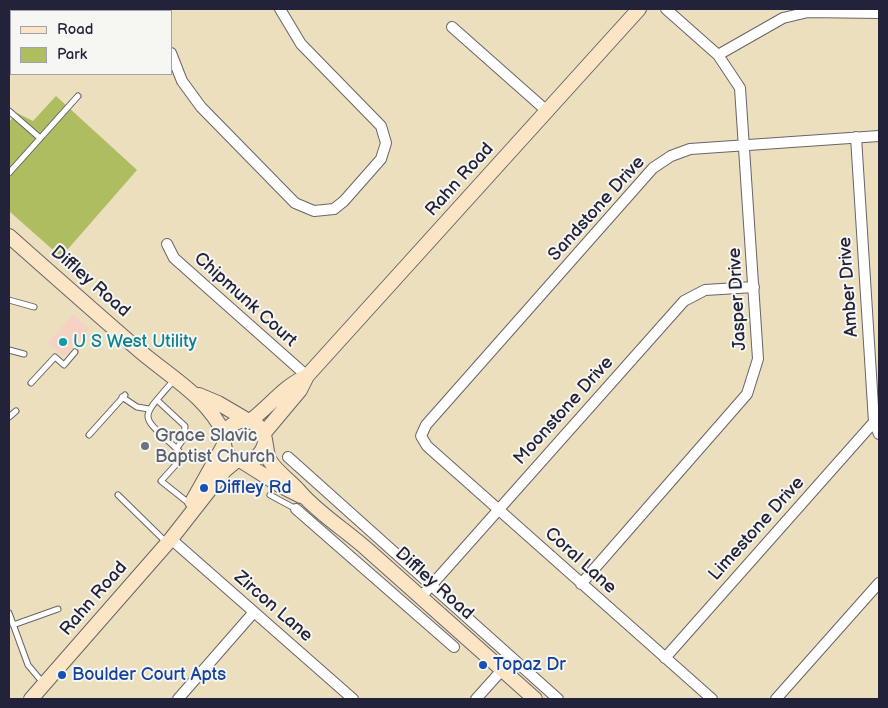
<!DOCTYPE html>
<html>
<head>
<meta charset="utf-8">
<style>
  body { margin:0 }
  #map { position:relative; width:888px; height:708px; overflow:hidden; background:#ecdfbe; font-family:"Balsamiq Sans",sans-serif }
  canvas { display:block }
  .frame { position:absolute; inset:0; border:10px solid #22223b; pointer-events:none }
  .legend { position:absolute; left:10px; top:10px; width:162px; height:65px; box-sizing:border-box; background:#f6f6f2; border:1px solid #a1a1a9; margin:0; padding:6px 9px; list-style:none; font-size:15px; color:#22223b }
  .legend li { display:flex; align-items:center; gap:10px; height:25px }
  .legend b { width:25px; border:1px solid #a1a1a9 }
</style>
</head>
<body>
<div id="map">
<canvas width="888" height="708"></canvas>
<div class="frame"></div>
<ul class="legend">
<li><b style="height:6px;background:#fce5c4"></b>Road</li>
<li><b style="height:14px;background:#adbd60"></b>Park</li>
</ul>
</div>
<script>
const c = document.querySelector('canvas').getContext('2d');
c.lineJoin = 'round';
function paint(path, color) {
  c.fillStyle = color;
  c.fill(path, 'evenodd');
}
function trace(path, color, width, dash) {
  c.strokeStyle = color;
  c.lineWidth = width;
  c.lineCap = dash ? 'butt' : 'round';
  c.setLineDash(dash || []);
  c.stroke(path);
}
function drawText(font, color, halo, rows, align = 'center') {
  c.font = font + ' "Balsamiq Sans",sans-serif';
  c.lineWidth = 4;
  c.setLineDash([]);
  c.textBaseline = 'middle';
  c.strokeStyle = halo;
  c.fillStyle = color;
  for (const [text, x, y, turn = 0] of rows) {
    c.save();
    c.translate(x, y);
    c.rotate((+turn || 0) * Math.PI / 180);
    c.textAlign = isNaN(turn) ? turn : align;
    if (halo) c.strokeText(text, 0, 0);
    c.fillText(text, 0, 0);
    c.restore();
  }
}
paint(new Path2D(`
  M 73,314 L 89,329 L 64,357 L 48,343 Z`), '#f6d2c4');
paint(new Path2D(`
  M 56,96 L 137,170 L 61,257 L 9,211 L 9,122 L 17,113 L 33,121 Z`), '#adbd60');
const lane = new Path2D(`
  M 9,111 L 40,138
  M 9,173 L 78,96
  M 9,300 L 34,307
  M 9,350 L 24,354
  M 174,380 C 138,422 139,413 179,451 L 180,460 L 161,481 L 190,504
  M 31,383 L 55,357 L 64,365 L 75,352
  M 122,397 L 137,407 L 149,409
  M 157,400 L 185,426 L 184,438 L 177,448
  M 9,417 L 16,411
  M 89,435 L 125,395
  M 118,495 L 167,543
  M 270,495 L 296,509
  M 9,613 L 28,665 L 44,684
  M 13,625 L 58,609`);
const street = new Path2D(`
  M 162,9 L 162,11
  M 452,27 L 548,112
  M 171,53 L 182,81 L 201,107 L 295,203 L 314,211 L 334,209 L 344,201 L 381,159 L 386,143 L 381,126 L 301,44 L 280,9
  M 718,55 L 783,18 L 808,12 L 879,13
  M 856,137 L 874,422 L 879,434
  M 167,244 L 174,258 L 307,376
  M 288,457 L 558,699
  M 296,509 L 454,647
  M 171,539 L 353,699
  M 581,584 L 747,394 L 758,359 L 740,88 L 718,55 L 666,9
  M 421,597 L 684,301 L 705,290 L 754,287
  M 665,658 L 874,422
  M 178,699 L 254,612
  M 476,699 L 502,670
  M 712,699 L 427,446 L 421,436 L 426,425 L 653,168 L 671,156 L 690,149 L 879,136
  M 776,699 L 879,583`);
const secondary = new Path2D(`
  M 9,236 C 53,275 97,314 141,352 C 172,378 207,397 225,435
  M 199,395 L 218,403 L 247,420
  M 250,421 C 270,406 284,386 307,376
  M 264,433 L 300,390 L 307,376 L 639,9
  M 265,442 C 260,469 223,467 224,441 C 224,426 240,416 254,423 C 268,430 264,446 269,459 C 274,470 292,482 300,492 C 319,514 347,531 369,551 C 424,600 480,650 535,699
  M 243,462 L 281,486 L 301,496
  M 192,502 L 224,445
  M 31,699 L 171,539 L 225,470 L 237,460`);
trace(lane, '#696469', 7);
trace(street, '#696469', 12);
trace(secondary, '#696469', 16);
trace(lane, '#fff', 5);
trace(street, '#fff', 10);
trace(secondary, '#fce5c4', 14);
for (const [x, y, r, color] of [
  [63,342,5,"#0f9aa8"],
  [145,446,5,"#6b7280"],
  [204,488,5,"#1a4fb4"],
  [483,665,5,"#1a4fb4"],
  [62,675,5,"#1a4fb4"]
]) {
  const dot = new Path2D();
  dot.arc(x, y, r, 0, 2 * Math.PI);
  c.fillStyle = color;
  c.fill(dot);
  trace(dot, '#f6f6f2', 2);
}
drawText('18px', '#22223b', '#f6f6f2', [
  ["Rahn Road",460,180,-48],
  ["Sandstone Drive",597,209,-48],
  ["Diffley Road",90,282,41],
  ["Amber Drive",849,287,-94],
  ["Jasper Drive",738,299,-93],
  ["Chipmunk Court",245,300,42],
  ["Moonstone Drive",564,411,-48],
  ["Limestone Drive",757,529,-48],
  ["Coral Lane",580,561,42],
  ["Diffley Road",434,584,42],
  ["Rahn Road",94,599,-49],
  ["Zircon Lane",273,607,41]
]);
drawText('18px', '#0d838f', '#f6f6f2', [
  ["U S West Utility",73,342]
], 'left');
drawText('18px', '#5b616d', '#f6f6f2', [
  ["Grace Slavic",155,436],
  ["Baptist Church",155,457]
], 'left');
drawText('18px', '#164399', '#f6f6f2', [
  ["Diffley Rd",214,488],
  ["Topaz Dr",493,665],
  ["Boulder Court Apts",72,675]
], 'left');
</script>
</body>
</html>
